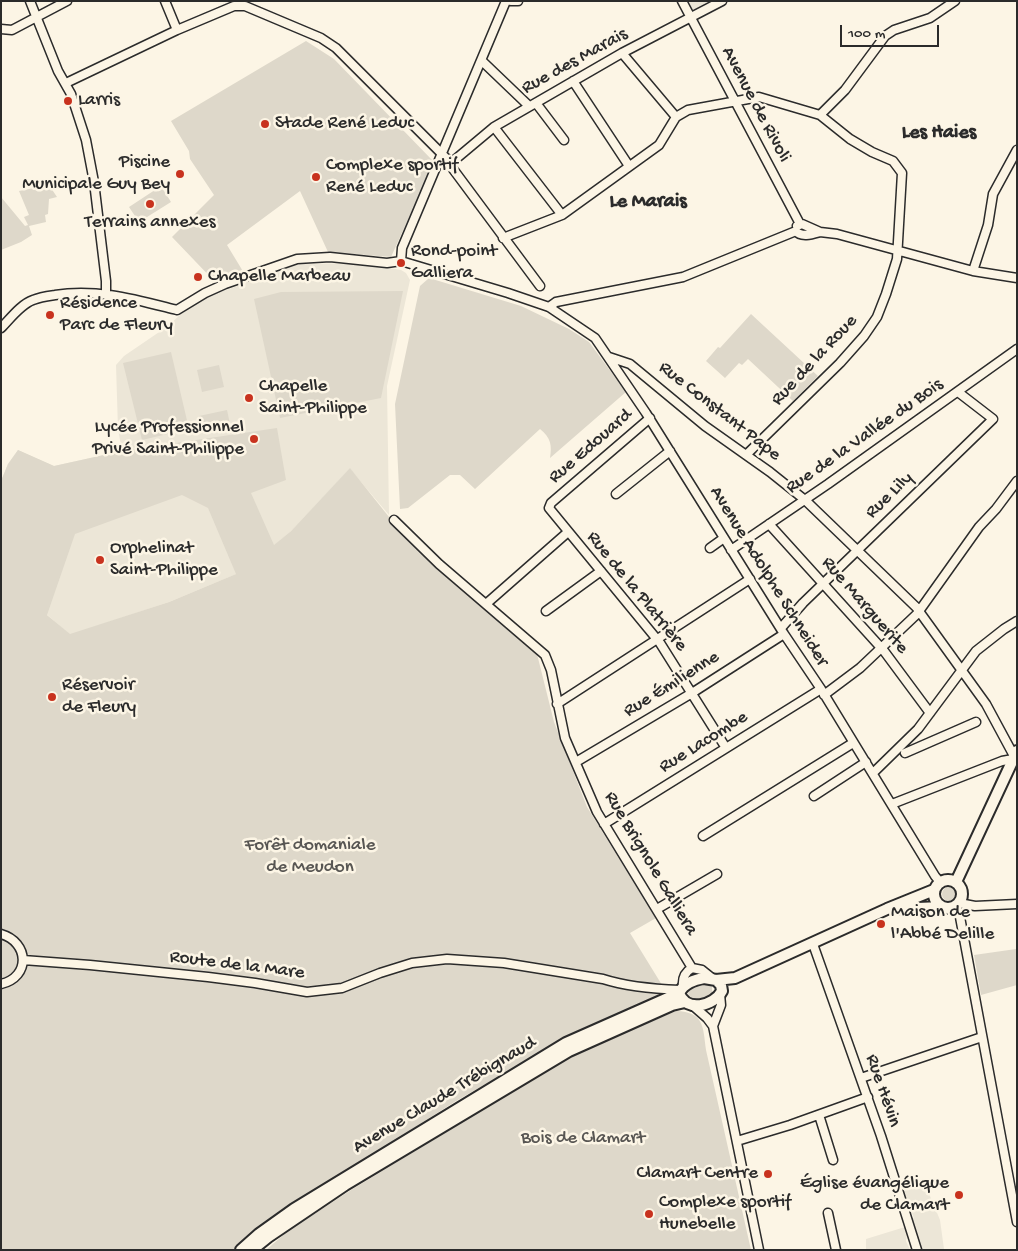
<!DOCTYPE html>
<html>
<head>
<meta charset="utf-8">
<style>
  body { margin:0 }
  #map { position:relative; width:1018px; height:1251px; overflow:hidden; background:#fcf5e5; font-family:"Gochi Hand",sans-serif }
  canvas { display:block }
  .frame { position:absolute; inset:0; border:2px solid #2b2b2b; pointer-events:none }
  .scale { position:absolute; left:840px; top:25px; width:99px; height:22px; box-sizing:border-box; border:2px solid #2b2b2b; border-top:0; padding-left:6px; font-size:15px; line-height:18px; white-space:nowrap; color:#2b2b2b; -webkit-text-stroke:4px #fcf5e5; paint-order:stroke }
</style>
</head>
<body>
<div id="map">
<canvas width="1018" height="1251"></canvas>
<div class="frame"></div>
<div class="scale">100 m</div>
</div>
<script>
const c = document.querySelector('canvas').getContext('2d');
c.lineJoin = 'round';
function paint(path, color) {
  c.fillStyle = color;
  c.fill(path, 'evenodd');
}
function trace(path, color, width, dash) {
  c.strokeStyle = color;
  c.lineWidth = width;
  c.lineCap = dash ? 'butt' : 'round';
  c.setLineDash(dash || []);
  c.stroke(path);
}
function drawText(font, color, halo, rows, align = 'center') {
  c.font = font + ' "Gochi Hand",sans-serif';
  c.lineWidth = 5;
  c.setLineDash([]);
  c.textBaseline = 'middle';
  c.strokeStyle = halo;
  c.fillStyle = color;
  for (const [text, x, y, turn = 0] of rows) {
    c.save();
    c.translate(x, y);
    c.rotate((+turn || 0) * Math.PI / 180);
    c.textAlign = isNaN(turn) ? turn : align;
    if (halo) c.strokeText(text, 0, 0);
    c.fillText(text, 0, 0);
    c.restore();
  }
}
paint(new Path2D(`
  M 688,1 L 713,1 L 695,10 L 692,9 Z
  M 363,263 L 401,270 L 406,273 L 410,280 L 387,386 L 389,515 L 350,469 L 291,531 L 246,570 L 169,602 L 70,635 L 1,574 L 1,481 L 8,464 L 18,450 L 54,466 L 122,451 L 118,429 L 116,365 L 124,356 L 168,326 L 181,314 L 209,296 L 299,264 Z
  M 925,1184 L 940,1220 L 944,1249 L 941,1250 L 921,1250 L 911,1219 L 914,1218 L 912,1213 L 910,1214 L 903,1191 Z
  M 905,1227 L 907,1234 L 906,1241 L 910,1250 L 866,1250 L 866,1239 Z`), '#ece6d7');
paint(new Path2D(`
  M 306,41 L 334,59 L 434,162 L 391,257 L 328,252 L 300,191 L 227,245 L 244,273 L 217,284 L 172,237 L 214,195 L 190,159 L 189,151 L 171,121 Z
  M 49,185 L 57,197 L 49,199 L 48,214 L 45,215 L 46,222 L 29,226 L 32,235 L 21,242 L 1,250 L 1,197 L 25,226 L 28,225 L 24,217 L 29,215 L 19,191 Z
  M 161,186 L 171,202 L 139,222 L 129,207 Z
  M 429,278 L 521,306 L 569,329 L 589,342 L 626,392 L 550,458 C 552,445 551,438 540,429 L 475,489 L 460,475 L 450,475 L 408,508 L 400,509 L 395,404 L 420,286 Z
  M 403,291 L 381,398 L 280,418 L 254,299 L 281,292 Z
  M 751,314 L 818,376 L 793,401 L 748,359 L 742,365 L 739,363 L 725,378 L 706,361 L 718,347 L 720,348 Z
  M 171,352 L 189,429 L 142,440 L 123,363 Z
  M 219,365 L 224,387 L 202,392 L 197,370 Z
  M 227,410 L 230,424 L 202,431 L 199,416 Z
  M 277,428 L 286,480 L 251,493 L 274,545 L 291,531 L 350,468 L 393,522 L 457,585 L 536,650 L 554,722 L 587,807 L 656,918 L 630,933 L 662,985 L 657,997 L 564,1039 L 456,1101 L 251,1232 L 233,1250 L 1,1250 L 1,481 L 8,464 L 18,450 L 54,466 L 122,451 ZM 182,495 L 208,508 L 236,574 L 169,602 L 70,634 L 47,615 L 75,534 Z
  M942 894a7 7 0 1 1 14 0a7 7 0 1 1-14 0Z
  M 1016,949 L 1017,985 L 981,995 L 974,955 Z
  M 706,983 L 712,987 L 712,995 C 706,1000 697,1002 690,999 L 688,994 L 690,988 L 696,984 Z
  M 676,1011 C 704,1012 703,1026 706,1050 L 751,1250 L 266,1250 L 288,1231 L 351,1190 L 573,1055 Z`), '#ded8ca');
const minor = new Path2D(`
  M 30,1 L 58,71 L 71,94 L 86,140 L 94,182 L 106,281 L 106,294
  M 165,1 L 177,30
  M 511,1 L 518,1
  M 682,1 L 800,224
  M 1,29 L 12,30 L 67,1
  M 622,53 L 676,117
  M 482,61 L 529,106
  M 573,81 L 629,166
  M 66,83 L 177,30 L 234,6 L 245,6 L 321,38 L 336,48 L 451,163 L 453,169 L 540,286
  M 536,103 L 564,140
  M 494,127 L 562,215
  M 451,163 L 494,127 L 622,53 L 722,1
  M 797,226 L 802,224 L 820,232 L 837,234 L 973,271 L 1017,278
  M 796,231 C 801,238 813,234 820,232
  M 503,238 L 562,215 L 659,145 L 676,117 L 688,110 L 759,97 L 820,115 L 845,90 L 885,36 L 894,30 L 930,18 L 955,1
  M 401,261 L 402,248 L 506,1
  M 973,271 L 988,225 L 993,194 L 1017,150
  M 549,307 L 556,302 L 683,277 L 796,231
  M 1,328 C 10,319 21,304 33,300 C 40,297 48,296 55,295 C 97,288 137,300 177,310 L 205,293 L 225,284 L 297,259 L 330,257 L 387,263 L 401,261 L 508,293 L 549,307 L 595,338 L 646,413 L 784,634 L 821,689 L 935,876 L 940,882
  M 609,357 L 630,364 L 705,426 L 770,472 L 805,500 L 916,607 L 986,704 L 1014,756
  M 650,418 L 551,503 L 549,508 L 660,643 L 726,748
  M 747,454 L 840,363 L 864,336 L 877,317 L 886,294 L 897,259 L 902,173 L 893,161 L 872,152 L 850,139 L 820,115
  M 616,494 L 670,451
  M 394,520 L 439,564 L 545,655 L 551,670 L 565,738 L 597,812 L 692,968
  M 769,524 L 884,651 L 930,713
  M 710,548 L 724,538
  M 731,550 L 828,484 L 1017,349
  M 486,604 L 568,532
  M 546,611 L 601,571
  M 781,628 L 803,603 L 993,419 L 958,392
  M 824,695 L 860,668 L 917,614 L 979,527 L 996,509 L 1017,481
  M 557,704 L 750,579
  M 905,753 L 976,722
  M 576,762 L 692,693 L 784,634
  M 873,773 L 918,729 L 976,651 L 1004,629 L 1017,621
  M 814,796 L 866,762
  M 892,804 L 1002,761 L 1013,759
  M 604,824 L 821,689
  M 703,836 L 853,743
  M 959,903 L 975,906 L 1017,904
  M 956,906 L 960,917 L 1017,1222
  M 657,909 L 717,874
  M 1,934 C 29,942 31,977 1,984
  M 813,944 L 881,1136 L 917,1250
  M 23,960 L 90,965 L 208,977 L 255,983 L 307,992 L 342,988 L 380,973 L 412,963 L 447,959 L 504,963 L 603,979 C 628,987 654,989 680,990
  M 683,987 C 682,978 685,972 692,968 L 702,970 L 712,978
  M 691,1004 L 707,1018 L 713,1026 L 759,1250
  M 713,1026 L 721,1005 L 720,994
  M 861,1078 L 982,1037
  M 819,1115 L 833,1160
  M 737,1141 L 790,1125 L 868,1097
  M 828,1213 L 836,1250`);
const major = new Path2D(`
  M934 894a14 14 0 1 1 28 0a14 14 0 1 1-28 0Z
  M 956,882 L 1017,751
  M 893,909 L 942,907
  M 704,978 L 716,980 L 721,985 L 722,991 C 714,1006 686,1013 679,993 C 684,983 694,980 704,978 Z
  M 716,980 L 735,978 L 887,909 L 934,890
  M 241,1250 L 259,1234 L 294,1209 L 566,1043 L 679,993
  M 252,1250 L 268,1237 L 345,1185 L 569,1051 L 672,1005 L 685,1002`);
trace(minor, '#2b2b2b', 11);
trace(major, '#2b2b2b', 14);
trace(minor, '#fcf5e5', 8);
trace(major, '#fcf5e5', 10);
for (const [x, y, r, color] of [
  [68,101,5,"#c8321e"],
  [265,124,5,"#c8321e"],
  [180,174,5,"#c8321e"],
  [316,177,5,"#c8321e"],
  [150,204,5,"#c8321e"],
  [401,263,5,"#c8321e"],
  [198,277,5,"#c8321e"],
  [50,315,5,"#c8321e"],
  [249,398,5,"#c8321e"],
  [254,439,5,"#c8321e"],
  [100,560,5,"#c8321e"],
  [52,697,5,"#c8321e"],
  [881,924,5,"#c8321e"],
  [768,1174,5,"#c8321e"],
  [959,1195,5,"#c8321e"],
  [649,1214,5,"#c8321e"]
]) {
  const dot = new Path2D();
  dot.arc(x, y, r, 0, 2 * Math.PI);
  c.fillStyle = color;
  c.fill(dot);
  trace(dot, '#fcf5e5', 2);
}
drawText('19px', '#2b2b2b', '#fcf5e5', [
  ["Rue des Marais",575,62,-29],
  ["Avenue de Rivoli",755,105,62],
  ["Rue de la Roue",815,361,-47],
  ["Rue Constant Pape",719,412,38],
  ["Rue de la Vallée du Bois",865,437,-35],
  ["Rue Edouard",591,447,-41],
  ["Rue Lily",890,496,-44],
  ["Avenue Adolphe Schneider",768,577,58],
  ["Rue de la Platrière",636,592,51],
  ["Rue Marguerite",864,606,49],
  ["Rue Émilienne",672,685,-32],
  ["Rue Lacombe",704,743,-32],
  ["Rue Brignole Galliera",650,864,59],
  ["Route de la Mare",237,966,7],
  ["Rue Hévin",882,1091,71],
  ["Avenue Claude Trébignaud",445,1096,-31]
]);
drawText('19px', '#2b2b2b', '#fcf5e5', [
  ["Larris",78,101],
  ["Stade René Leduc",275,124],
  ["Piscine",170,163,"right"],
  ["Municipale Guy Bey",170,185,"right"],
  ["Complexe sportif",326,166],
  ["René Leduc",326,188],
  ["Terrains annexes",150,223,"center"],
  ["Rond-point",411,252],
  ["Galliera",411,274],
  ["Chapelle Marbeau",208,277],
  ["Résidence",60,304],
  ["Parc de Fleury",60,326],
  ["Chapelle",259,387],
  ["Saint-Philippe",259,409],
  ["Lycée Professionnel",244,428,"right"],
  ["Privé Saint-Philippe",244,450,"right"],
  ["Orphelinat",110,549],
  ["Saint-Philippe",110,571],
  ["Réservoir",62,686],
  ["de Fleury",62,708],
  ["Maison de",891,913],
  ["l'Abbé Delille",891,935],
  ["Clamart Centre",758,1174,"right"],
  ["Église évangélique",949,1184,"right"],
  ["de Clamart",949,1206,"right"],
  ["Complexe sportif",659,1203],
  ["Hunebelle",659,1225]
], 'left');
drawText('19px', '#585653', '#fcf5e5', [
  ["Forêt domaniale",310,846],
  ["de Meudon",310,868],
  ["Bois de Clamart",583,1139]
]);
drawText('bold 20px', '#2b2b2b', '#fcf5e5', [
  ["Les Haies",939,134],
  ["Le Marais",648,203]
]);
</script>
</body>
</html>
